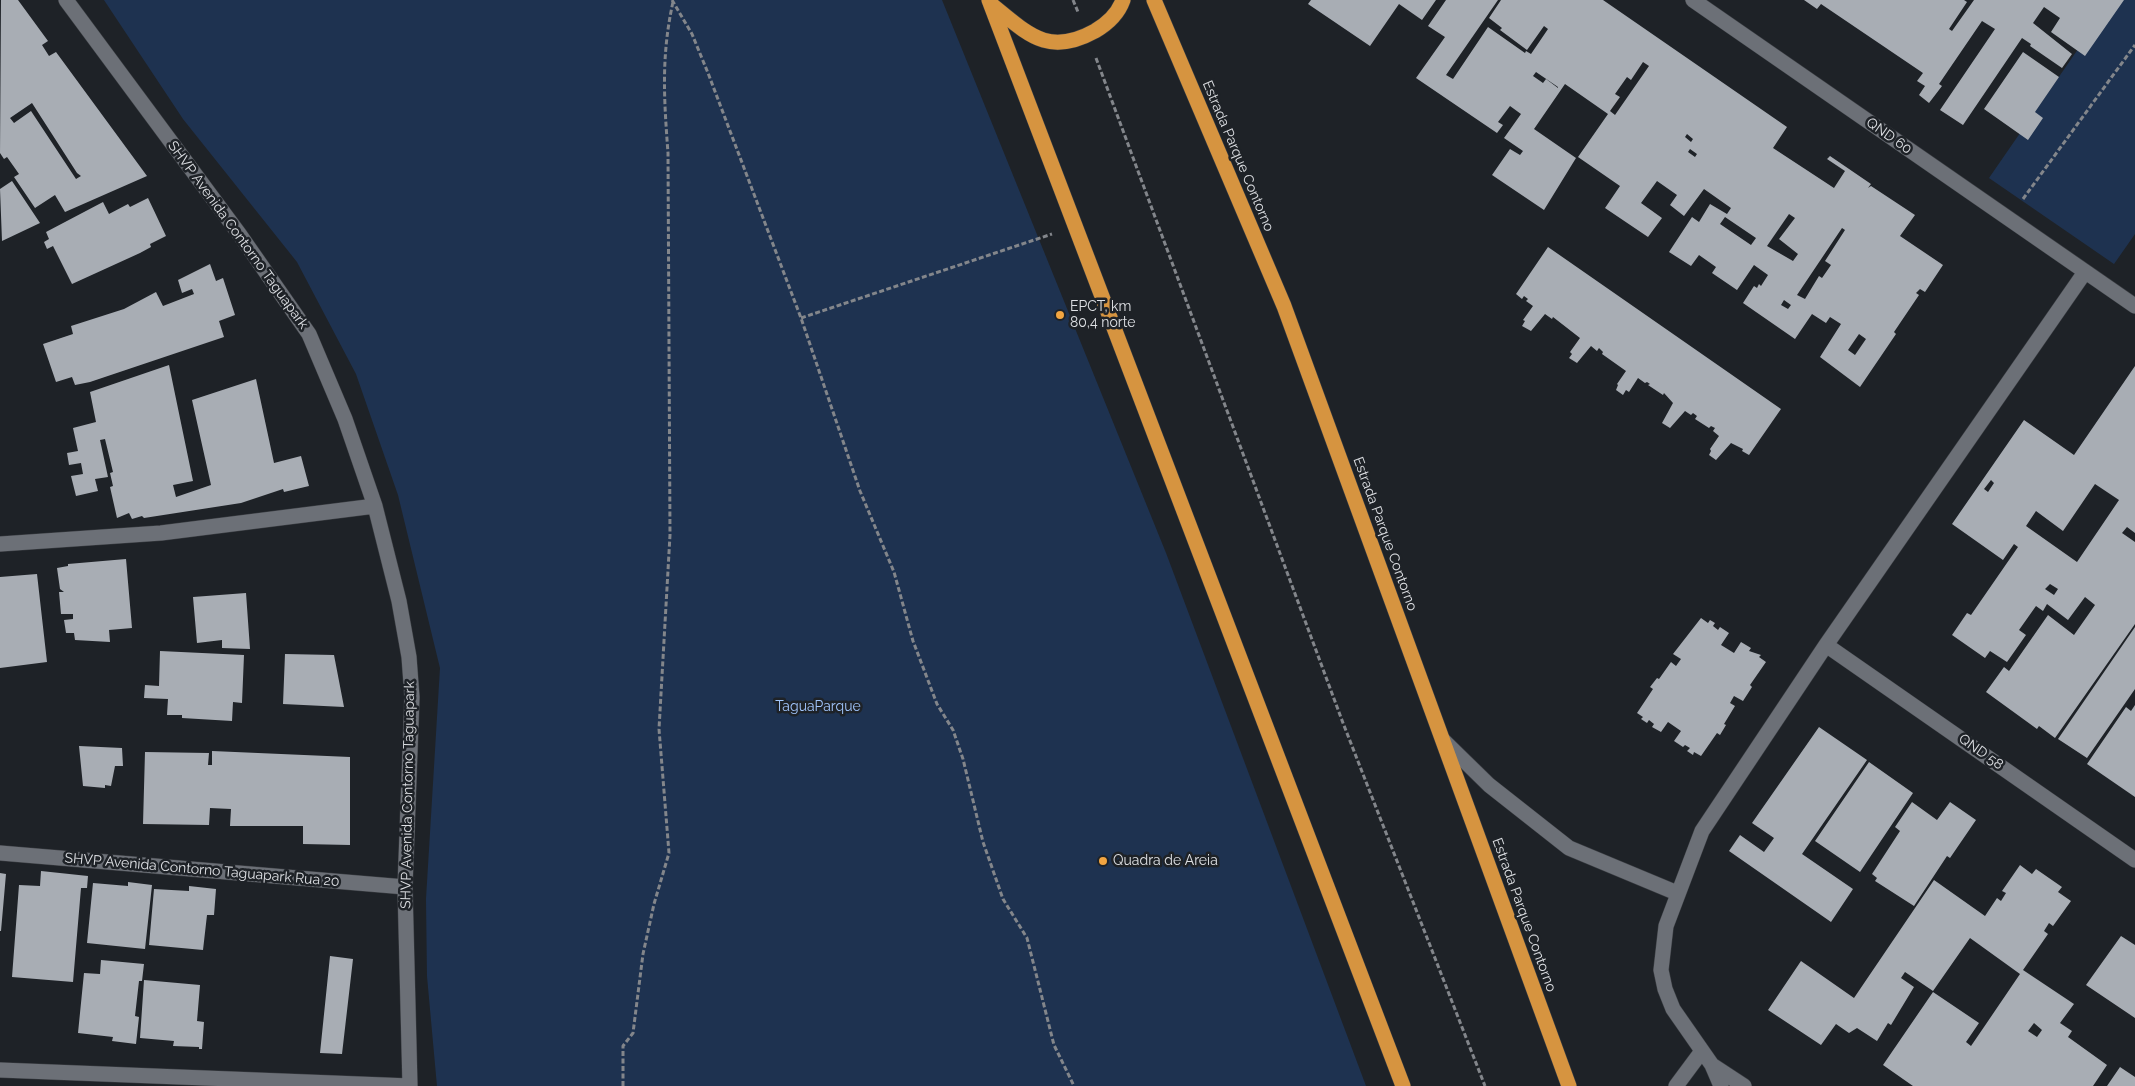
<!DOCTYPE html>
<html>
<head>
<meta charset="utf-8">
<style>
  body { margin:0 }
  canvas { display:block; background:#1e2227 }
</style>
</head>
<body>
<canvas width="2135" height="1086"></canvas>
<script>
const c = document.querySelector('canvas').getContext('2d');
c.lineJoin = 'round';
function paint(path, color) {
  c.fillStyle = color;
  c.fill(path, 'evenodd');
}
function trace(path, color, width, dash) {
  c.strokeStyle = color;
  c.lineWidth = width;
  c.lineCap = dash ? 'butt' : 'round';
  c.setLineDash(dash || []);
  c.stroke(path);
}
function drawText(font, color, halo, rows, align = 'center') {
  c.font = font + ' Raleway,sans-serif';
  c.lineWidth = 5;
  c.setLineDash([]);
  c.textBaseline = 'middle';
  c.strokeStyle = halo;
  c.fillStyle = color;
  for (const [text, x, y, turn = 0] of rows) {
    c.save();
    c.translate(x, y);
    c.rotate((+turn || 0) * Math.PI / 180);
    c.textAlign = isNaN(turn) ? turn : align;
    if (halo) c.strokeText(text, 0, 0);
    c.fillText(text, 0, 0);
    c.restore();
  }
}
paint(new Path2D(`
  M 104,0 L 942,0 L 1166,553 L 1366,1086 L 437,1086 L 427,976 L 426,899 L 440,668 L 398,495 L 356,374 L 297,262 L 183,119 Z
  M 2112,0 L 2135,0 L 2135,234 L 2114,264 L 1989,178 Z`), '#1e3250');
paint(new Path2D(`
  M 1,0 L 18,0 L 48,41 L 42,45 L 49,56 L 56,52 L 147,176 L 65,212 L 55,195 L 35,208 L 14,177 L 19,174 L 7,157 L 4,159 L 0,153 ZM 32,103 L 77,173 L 81,176 L 76,179 L 31,111 L 14,123 L 10,118 Z
  M 1311,0 L 1436,0 L 1422,20 L 1399,4 L 1370,46 L 1308,4 Z
  M 1446,0 L 1498,0 L 1446,75 L 1453,79 L 1488,27 L 1525,53 L 1526,51 L 1531,54 L 1548,29 L 1544,26 L 1527,50 L 1500,30 L 1502,28 L 1489,18 L 1501,0 L 1603,0 L 1787,127 L 1773,148 L 1834,188 L 1845,171 L 1827,159 L 1830,156 L 1871,184 L 1868,188 L 1871,186 L 1915,215 L 1900,236 L 1943,265 L 1925,292 L 1920,289 L 1916,293 L 1919,295 L 1894,332 L 1896,334 L 1860,387 L 1820,357 L 1841,324 L 1830,317 L 1826,323 L 1812,314 L 1795,339 L 1743,303 L 1754,286 L 1757,288 L 1759,284 L 1761,286 L 1768,275 L 1754,265 L 1737,290 L 1712,273 L 1716,267 L 1699,255 L 1691,266 L 1669,252 L 1692,217 L 1699,222 L 1710,204 L 1727,214 L 1731,208 L 1704,189 L 1684,216 L 1670,205 L 1677,195 L 1657,181 L 1641,203 L 1662,218 L 1648,237 L 1605,208 L 1620,186 L 1578,157 L 1608,114 L 1565,84 L 1534,129 L 1576,158 L 1544,210 L 1492,175 L 1510,149 L 1520,155 L 1523,151 L 1504,138 L 1521,114 L 1510,106 L 1498,122 L 1503,125 L 1497,133 L 1416,78 L 1445,37 L 1428,26 ZM 1643,62 L 1649,66 L 1615,115 L 1610,111 L 1620,97 L 1615,94 L 1627,77 L 1631,80 ZM 1536,72 L 1558,87 L 1558,88 L 1546,79 L 1543,83 L 1533,76 ZM 1687,134 L 1693,139 L 1691,142 L 1685,137 ZM 1690,149 L 1697,154 L 1695,157 L 1688,152 ZM 1789,214 L 1795,218 L 1779,239 L 1798,254 L 1793,261 L 1767,246 ZM 1725,217 L 1756,238 L 1751,245 L 1720,224 ZM 1842,228 L 1845,230 L 1825,261 L 1831,265 L 1822,278 L 1819,276 L 1805,299 L 1797,295 ZM 1784,300 L 1791,305 L 1788,309 L 1781,305 ZM 1859,334 L 1866,339 L 1855,355 L 1848,350 Z
  M 1804,0 L 1964,0 L 1967,2 L 1949,29 L 1952,31 L 1974,0 L 2124,0 L 2085,56 L 2051,32 L 2060,18 L 2044,7 L 2033,23 L 2072,54 L 2062,68 L 2030,46 L 2031,44 L 2022,38 L 1963,125 L 1940,110 L 1995,29 L 1982,21 L 1939,84 L 1942,86 L 1929,103 L 1919,95 L 1925,86 L 1917,81 L 1923,73 L 1821,4 L 1817,9 Z
  M 2023,52 L 2059,77 L 2035,112 L 2043,118 L 2028,140 L 1984,109 Z
  M 12,181 L 40,223 L 2,241 L 0,189 Z
  M 148,198 L 166,236 L 150,244 L 151,247 L 140,253 L 72,284 L 53,246 L 47,249 L 44,242 L 49,239 L 46,232 L 103,202 L 109,214 L 128,204 L 130,207 Z
  M 1548,247 L 1781,409 L 1749,455 L 1742,451 L 1743,449 L 1731,443 L 1716,460 L 1709,455 L 1711,451 L 1710,449 L 1719,436 L 1713,431 L 1715,428 L 1711,426 L 1709,428 L 1695,419 L 1697,416 L 1693,413 L 1691,415 L 1685,411 L 1670,428 L 1662,423 L 1673,403 L 1664,393 L 1663,395 L 1648,385 L 1650,384 L 1647,382 L 1645,383 L 1638,378 L 1629,392 L 1626,390 L 1623,395 L 1616,390 L 1618,385 L 1617,384 L 1626,371 L 1602,354 L 1603,352 L 1599,348 L 1597,351 L 1591,346 L 1577,363 L 1569,358 L 1572,354 L 1570,352 L 1580,338 L 1553,317 L 1552,319 L 1545,314 L 1531,331 L 1522,326 L 1525,321 L 1523,320 L 1533,306 L 1526,301 L 1528,299 L 1524,296 L 1522,299 L 1516,294 Z
  M 210,264 L 216,281 L 223,278 L 235,315 L 219,321 L 224,337 L 90,382 L 75,385 L 72,377 L 56,382 L 43,344 L 73,334 L 71,326 L 124,309 L 156,292 L 163,306 L 194,294 L 192,289 L 182,293 L 178,280 Z
  M 169,365 L 193,481 L 173,485 L 176,497 L 211,485 L 192,400 L 256,379 L 274,463 L 301,456 L 309,486 L 284,492 L 283,489 L 241,503 L 144,518 L 142,516 L 132,519 L 129,513 L 117,518 L 110,487 L 113,486 L 110,473 L 113,472 L 105,439 L 100,440 L 108,477 L 95,479 L 98,491 L 76,496 L 71,476 L 83,474 L 81,463 L 69,465 L 67,453 L 78,451 L 73,428 L 96,422 L 90,392 Z
  M 2135,366 L 2135,533 L 2127,527 L 2122,533 L 2135,542 L 2135,624 L 2055,738 L 2039,726 L 2037,729 L 1986,692 L 2004,667 L 2009,671 L 2048,615 L 2074,635 L 2095,605 L 2085,597 L 2068,620 L 2047,604 L 2043,611 L 2036,606 L 2019,630 L 2026,635 L 2007,662 L 1990,651 L 1985,658 L 1952,635 L 1967,613 L 1971,615 L 2018,547 L 2014,544 L 2003,560 L 1952,524 L 2024,420 L 2074,455 ZM 1991,480 L 1994,483 L 1988,492 L 1984,489 ZM 2095,484 L 2119,500 L 2077,562 L 2026,526 L 2036,511 L 2063,531 ZM 2050,584 L 2058,589 L 2054,595 L 2045,589 Z
  M 126,559 L 132,628 L 109,630 L 110,642 L 75,640 L 74,633 L 66,633 L 64,620 L 73,619 L 73,614 L 61,614 L 59,592 L 64,592 L 60,589 L 57,568 L 68,566 L 68,564 Z
  M 37,574 L 47,662 L 0,668 L 0,577 Z
  M 246,593 L 250,649 L 222,648 L 222,640 L 197,643 L 193,597 Z
  M 1701,618 L 1708,623 L 1710,620 L 1715,623 L 1713,626 L 1718,630 L 1720,627 L 1729,633 L 1721,645 L 1734,653 L 1741,642 L 1751,648 L 1749,651 L 1761,655 L 1759,657 L 1766,662 L 1750,685 L 1752,687 L 1743,701 L 1734,696 L 1730,703 L 1735,706 L 1724,724 L 1726,725 L 1720,735 L 1717,733 L 1701,756 L 1694,752 L 1693,755 L 1687,751 L 1690,748 L 1685,745 L 1683,747 L 1674,741 L 1681,731 L 1668,722 L 1661,732 L 1652,727 L 1654,724 L 1649,720 L 1647,723 L 1641,719 L 1643,717 L 1637,713 L 1653,689 L 1650,687 L 1657,678 L 1659,679 L 1671,662 L 1676,666 L 1681,659 L 1673,654 Z
  M 2135,627 L 2135,689 L 2087,758 L 2058,739 Z
  M 160,651 L 244,655 L 242,703 L 233,702 L 232,721 L 182,718 L 182,715 L 167,715 L 168,699 L 144,698 L 145,685 L 159,686 Z
  M 285,654 L 334,655 L 344,707 L 283,704 Z
  M 2135,705 L 2135,797 L 2087,764 L 2126,707 L 2131,711 Z
  M 1819,727 L 1867,760 L 1802,854 L 1853,889 L 1831,922 L 1729,851 L 1740,835 L 1764,852 L 1774,838 L 1752,823 Z
  M 79,746 L 122,748 L 123,766 L 115,766 L 111,786 L 105,785 L 105,788 L 83,786 Z
  M 212,751 L 350,757 L 350,845 L 303,844 L 303,826 L 230,826 L 231,809 L 210,808 L 209,825 L 143,824 L 145,752 L 209,753 L 208,765 L 212,765 Z
  M 1869,762 L 1913,793 L 1860,872 L 1815,841 Z
  M 1912,802 L 1937,820 L 1950,802 L 1976,820 L 1950,858 L 1947,856 L 1914,906 L 1875,881 L 1877,878 L 1872,874 L 1900,831 L 1895,827 Z
  M 2020,865 L 2032,874 L 2036,869 L 2062,887 L 2058,892 L 2071,901 L 2053,926 L 2049,923 L 2044,931 L 2048,934 L 2023,970 L 2074,1004 L 2060,1023 L 2072,1031 L 2068,1037 L 2107,1065 L 2093,1086 L 1913,1086 L 1883,1065 L 1933,992 L 1979,1023 L 1966,1042 L 1971,1046 L 1984,1027 L 2020,974 L 1970,938 L 1933,991 L 1905,972 L 1901,978 L 1914,987 L 1891,1025 L 1888,1023 L 1877,1041 L 1857,1028 L 1849,1033 L 1836,1024 L 1821,1045 L 1768,1010 L 1801,961 L 1854,998 L 1934,880 L 1985,916 L 1997,898 L 2001,901 L 2006,893 L 2002,891 ZM 2034,1023 L 2042,1030 L 2037,1037 L 2028,1031 Z
  M 41,871 L 88,876 L 87,888 L 81,888 L 73,982 L 12,977 L 19,885 L 40,886 Z
  M 0,873 L 6,874 L 1,931 L 0,931 Z
  M 128,882 L 152,885 L 145,949 L 87,943 L 93,883 L 128,886 Z
  M 189,886 L 216,889 L 214,915 L 207,915 L 203,950 L 149,945 L 154,889 L 189,891 Z
  M 2121,936 L 2135,945 L 2135,1018 L 2086,985 Z
  M 330,956 L 353,959 L 342,1054 L 320,1053 Z
  M 101,960 L 144,964 L 142,981 L 139,981 L 135,1016 L 139,1017 L 136,1044 L 112,1041 L 113,1037 L 78,1033 L 84,973 L 100,974 Z
  M 144,980 L 200,985 L 197,1021 L 204,1022 L 202,1049 L 199,1049 L 199,1047 L 173,1046 L 174,1041 L 140,1038 Z
  M 2120,1067 L 2135,1077 L 2135,1086 L 2107,1086 Z`), '#a8adb4');
const minor = new Path2D(`
  M 66,0 L 240,235 L 309,334 L 345,419 L 375,506 L 399,601 L 409,657 L 412,697 L 405,887 L 410,1086
  M 1693,0 L 2135,306
  M 0,544 L 161,533 L 375,506
  M 1826,645 L 2135,860
  M 1443,740 L 1489,785 L 1569,848 L 1677,893
  M 0,853 L 405,887
  M 1712,1065 L 1744,1086
  M 0,1070 L 410,1086
  M 1676,1086 L 1702,1051
  M 1721,1086 L 1712,1065 L 1673,1009 L 1665,989 L 1661,970 L 1666,926 L 1702,831 L 1826,645 L 2085,272`);
const highway = new Path2D(`
  M 989,0 L 1403,1086
  M 1154,0 L 1284,306 L 1569,1086
  M 992,5 C 1028,34 1048,57 1095,31 C 1107,24 1118,14 1123,0`);
trace(minor, '#3b3e43', 16);
trace(highway, '#3b3e43', 16);
trace(new Path2D(`
  M 672,0 L 692,34 L 708,73 L 801,318 L 860,491 L 894,572 L 913,641 L 937,704 L 953,730 L 963,759 L 983,842 L 1003,899 L 1027,938 L 1054,1045 L 1074,1086
  M 1073,0 L 1078,12
  M 1096,58 L 1343,723 L 1485,1086
  M 2023,199 L 2135,45
  M 801,318 L 1052,234
  M 623,1086 L 623,1046 L 633,1033 L 643,954 L 654,904 L 669,853 L 659,729 L 670,535 L 668,153 C 664,99 661,56 673,2`), '#83868b', 3, [5, 2.5]);
trace(minor, '#6c7077', 15);
trace(highway, '#d69440', 15);
for (const [x, y, r, color] of [
  [1060,315,5,"#f2a541"],
  [1103,861,5,"#f2a541"]
]) {
  const dot = new Path2D();
  dot.arc(x, y, r, 0, 2 * Math.PI);
  c.fillStyle = color;
  c.fill(dot);
  trace(dot, '#1e2227', 2);
}
drawText('14px', '#dee0e4', '#1e2227', [
  ["QND 60",1889,136,35],
  ["Estrada Parque Contorno",1238,156,67],
  ["SHVP Avenida Contorno Taguapark",238,235,54],
  ["Estrada Parque Contorno",1385,534,70],
  ["QND 58",1981,752,35],
  ["SHVP Avenida Contorno Taguapark",408,795,-89],
  ["SHVP Avenida Contorno Taguapark Rua 20",202,870,5],
  ["Estrada Parque Contorno",1524,915,70]
]);
drawText('14px', '#dee0e4', '#1e2227', [
  ["EPCT, km",1070,307],
  ["80,4 norte",1070,323],
  ["Quadra de Areia",1113,861]
], 'left');
drawText('14px', '#a1c5fc', '#1e2227', [
  ["TaguaParque",818,707]
]);
</script>
</body>
</html>
